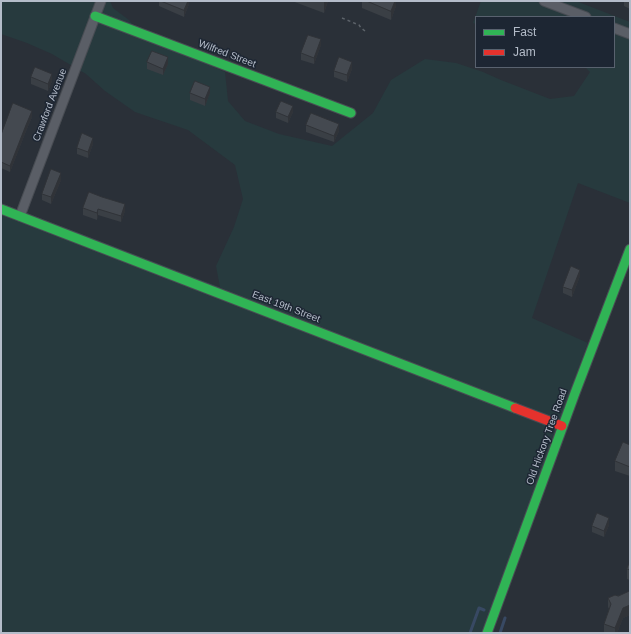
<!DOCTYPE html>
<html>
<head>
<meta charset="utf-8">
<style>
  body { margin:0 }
  #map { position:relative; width:631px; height:634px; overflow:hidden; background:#2a3038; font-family:Arial,sans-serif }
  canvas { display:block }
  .frame { position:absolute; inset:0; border:2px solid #b4bcc9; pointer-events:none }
  .legend { position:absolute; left:475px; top:16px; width:140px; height:52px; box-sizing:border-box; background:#1d2633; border:1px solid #59626f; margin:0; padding:5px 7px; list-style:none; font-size:12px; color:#b4bcc9 }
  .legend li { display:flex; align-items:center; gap:8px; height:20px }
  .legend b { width:20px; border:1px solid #59626f }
</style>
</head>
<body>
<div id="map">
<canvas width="631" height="634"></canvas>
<div class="frame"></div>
<ul class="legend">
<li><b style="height:5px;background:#30b455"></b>Fast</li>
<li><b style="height:5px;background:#e5322d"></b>Jam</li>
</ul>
</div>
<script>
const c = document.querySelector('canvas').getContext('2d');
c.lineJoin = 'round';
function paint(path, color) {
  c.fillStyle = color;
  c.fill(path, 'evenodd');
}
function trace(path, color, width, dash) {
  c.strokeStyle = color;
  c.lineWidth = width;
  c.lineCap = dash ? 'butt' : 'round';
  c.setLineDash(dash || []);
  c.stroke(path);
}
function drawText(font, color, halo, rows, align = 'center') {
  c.font = font + ' Arial,sans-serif';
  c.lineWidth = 3;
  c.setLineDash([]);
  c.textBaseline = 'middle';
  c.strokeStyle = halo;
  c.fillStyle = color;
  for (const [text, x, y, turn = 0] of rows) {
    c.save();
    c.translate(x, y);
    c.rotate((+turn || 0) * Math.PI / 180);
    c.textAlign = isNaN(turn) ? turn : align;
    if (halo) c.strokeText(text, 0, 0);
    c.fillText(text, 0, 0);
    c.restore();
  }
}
paint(new Path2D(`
  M 1,1 L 110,1 L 113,8 L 129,20 L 139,32 L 225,72 L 228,101 L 245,121 L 279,134 L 332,146 L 373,113 L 391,80 L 425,59 L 456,63 L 483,72 L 501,80 L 550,99 L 574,96 L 590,72 L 585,67 L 614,67 L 614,17 L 476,17 L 476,24 L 473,23 L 481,1 L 576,1 L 630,22 L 630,203 L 578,183 L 532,318 L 588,343 L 482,633 L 1,633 L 1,203 L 220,287 L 216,266 L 234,227 L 243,199 L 235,165 L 188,130 L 135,112 L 105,91 L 86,74 L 52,54 L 27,43 L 1,34 Z`), '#273a3e');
trace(new Path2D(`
  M 470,633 L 479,608 L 484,610
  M 500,633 L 505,618`), '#384963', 3);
const street = new Path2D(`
  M 544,1 L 586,17
  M 614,28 L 630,34
  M 20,216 L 101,1`);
const fast = new Path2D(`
  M 95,16 L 351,113
  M 1,209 L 515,408
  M 487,633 L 575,393 L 630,249`);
const jam = new Path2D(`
  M 515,408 L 562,426`);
trace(street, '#484c53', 11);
trace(fast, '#484c53', 11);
trace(jam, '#484c53', 11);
trace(new Path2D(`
  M 342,18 L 359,25 L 361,28 L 365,31`), '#5d636a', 1.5, [3, 3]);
trace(street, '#5a5e66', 9);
trace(fast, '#30b455', 9);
trace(jam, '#e5322d', 9);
paint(new Path2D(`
  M 159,1 L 189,1 L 189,4 L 184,17 L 159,6 Z
  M 292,1 L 328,1 L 324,13 Z
  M 362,1 L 396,1 L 396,6 L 391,20 L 362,8 Z
  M 624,1 L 630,1 L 630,9 L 624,6 Z
  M 321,45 L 314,64 L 301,60 L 301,53 Z
  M 147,62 L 168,64 L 163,75 L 147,69 Z
  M 352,69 L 347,82 L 334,77 L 334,71 Z
  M 31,77 L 52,81 L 48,91 L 31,84 Z
  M 190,93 L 210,93 L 205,106 L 190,100 Z
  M 276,112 L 293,112 L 288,123 L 276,118 Z
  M 32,117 L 26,131 L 10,172 L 1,168 L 1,135 Z
  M 306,125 L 339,131 L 334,142 L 306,132 Z
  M 93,144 L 88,158 L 77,154 L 77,148 Z
  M 61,180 L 51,204 L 42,200 L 42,194 Z
  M 89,192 L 125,211 L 121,222 L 98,215 L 97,220 L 83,215 L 83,208 Z
  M 580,276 L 572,297 L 563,293 L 563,287 Z
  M 630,445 L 630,476 L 615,471 L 615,461 Z
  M 609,525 L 604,537 L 592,532 L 592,526 Z
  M 630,561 L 630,580 L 627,579 L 627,569 Z
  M 630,591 L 630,615 L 623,618 L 617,633 L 604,633 L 604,624 L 609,609 L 608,607 L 608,598 L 618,596 Z`), '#3a3f45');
paint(new Path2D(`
  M 188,1 L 189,1 L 189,4 L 184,17 L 184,10 Z
  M 324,1 L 328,1 L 324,13 Z
  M 395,1 L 396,1 L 396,6 L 391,20 L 391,11 Z
  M 321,39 L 321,45 L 314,64 L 314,58 Z
  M 168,57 L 168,64 L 163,75 L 163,69 Z
  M 352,62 L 352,69 L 347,82 L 347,75 Z
  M 52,74 L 52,81 L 48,91 L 48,84 Z
  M 210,87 L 210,93 L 205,106 L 205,99 Z
  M 293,106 L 293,112 L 288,123 L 288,117 Z
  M 32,111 L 32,117 L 26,131 L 26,125 Z
  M 339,124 L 339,131 L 334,142 L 334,136 Z
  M 26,125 L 26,131 L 10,172 L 10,166 Z
  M 93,138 L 93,144 L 88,158 L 88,152 Z
  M 61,173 L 61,180 L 51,204 L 51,197 Z
  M 125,204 L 125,211 L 121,222 L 121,216 Z
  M 98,209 L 98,215 L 97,220 L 97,213 Z
  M 580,270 L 580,276 L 572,297 L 572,290 Z
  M 609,518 L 609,525 L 604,537 L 604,531 Z
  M 630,605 L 630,615 L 623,618 L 617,633 L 615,633 L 615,628 L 623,608 Z`), '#303338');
const building = new Path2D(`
  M 161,1 L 188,1 L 184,10 Z
  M 367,1 L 395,1 L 391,11 Z
  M 308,35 L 321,39 L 314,58 L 301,53 Z
  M 152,51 L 168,57 L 163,69 L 147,62 Z
  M 339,57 L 352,62 L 347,75 L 334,71 Z
  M 35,67 L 52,74 L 48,84 L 31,77 Z
  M 195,81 L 210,87 L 205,99 L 190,93 Z
  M 281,101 L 293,106 L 288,117 L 276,112 Z
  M 13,103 L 32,111 L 26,125 L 10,166 L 1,162 L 1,135 Z
  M 311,113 L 339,124 L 334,136 L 306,125 Z
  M 82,133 L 93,138 L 88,152 L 77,148 Z
  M 51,169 L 61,173 L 51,197 L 42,194 Z
  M 89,192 L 102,197 L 125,204 L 121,216 L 98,209 L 97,213 L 83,208 Z
  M 571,266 L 580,270 L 572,290 L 563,287 Z
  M 623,442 L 630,445 L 630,467 L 615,461 Z
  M 597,513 L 609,518 L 604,531 L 592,526 Z
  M 630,561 L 630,570 L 627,569 Z
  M 630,591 L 630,605 L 623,608 L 615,628 L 604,624 L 611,604 L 608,598 L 615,595 L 618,596 Z`);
paint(building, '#444950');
trace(building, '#303338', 1);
drawText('10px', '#b4bcc9', '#1d2633', [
  ["Wilfred Street",227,54,21],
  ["Crawford Avenue",50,105,-69],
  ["East 19th Street",286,307,21],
  ["Old Hickory Tree Road",547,437,-70]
]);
</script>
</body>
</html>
